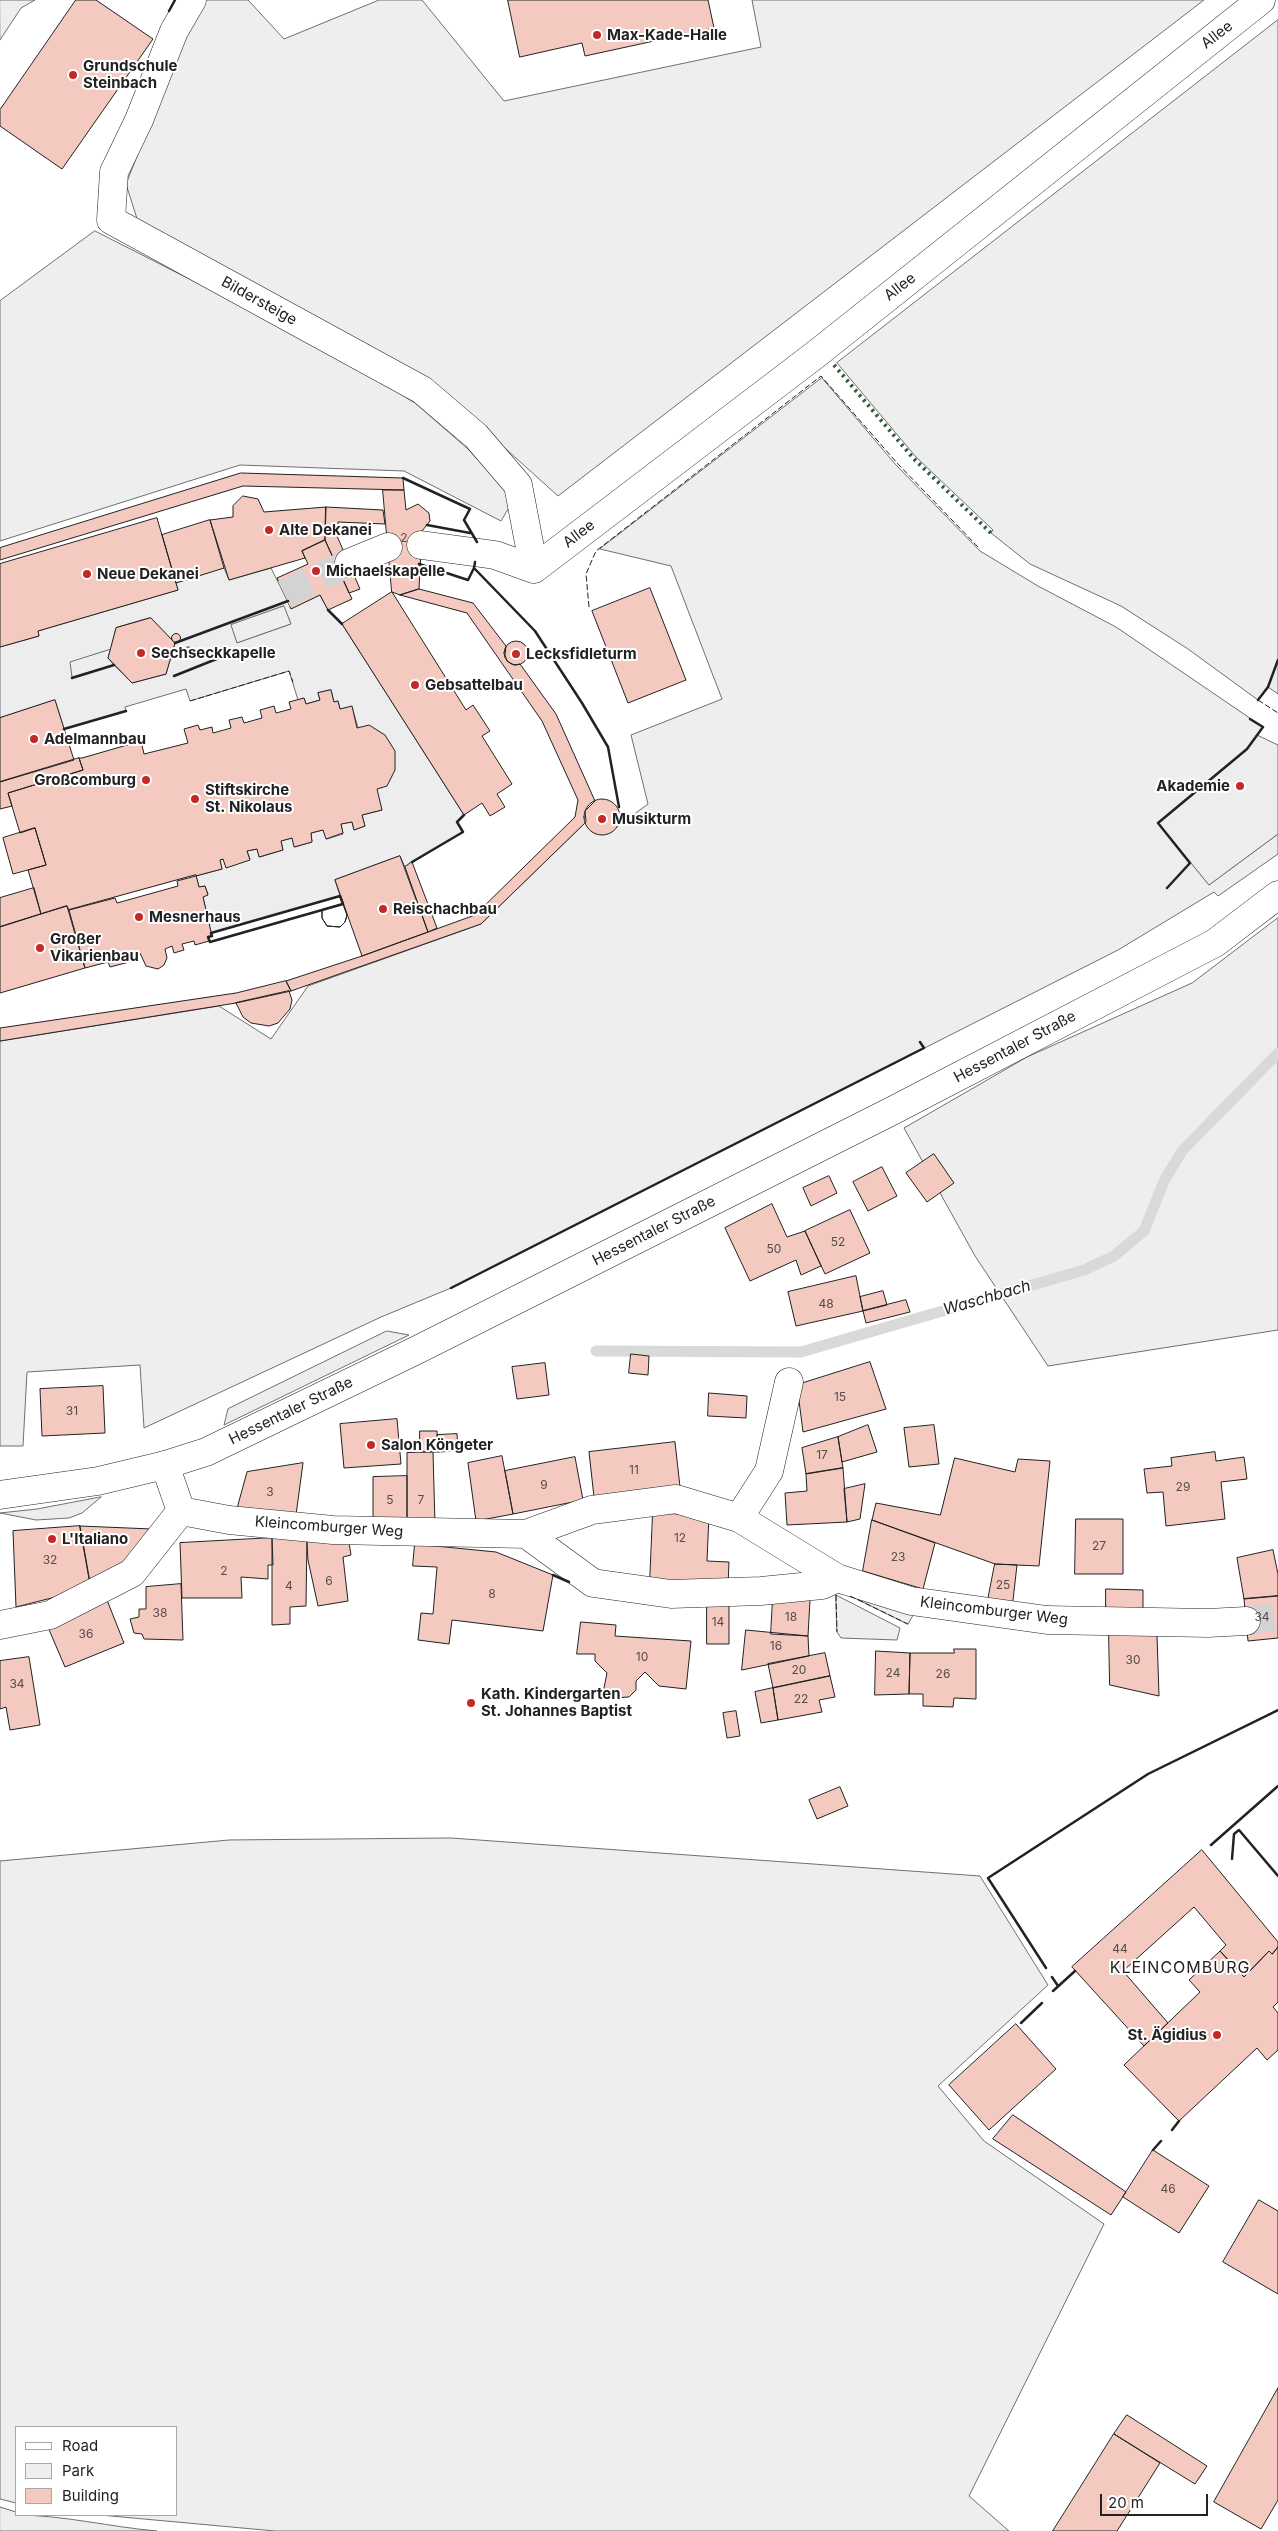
<!DOCTYPE html>
<html>
<head>
<meta charset="utf-8">
<style>
  body { margin:0 }
  #map { position:relative; width:1278px; height:2531px; overflow:hidden; background:#fff; font-family:Inter,sans-serif }
  canvas { display:block }
  .legend { position:absolute; left:15px; top:2426px; width:162px; height:90px; box-sizing:border-box; background:#fff; border:1px solid #a7a7a7; margin:0; padding:6px 9px; list-style:none; font-size:15px; color:#222 }
  .legend li { display:flex; align-items:center; gap:10px; height:25px }
  .legend b { width:25px; border:1px solid #a7a7a7 }
  .scale { position:absolute; left:1100px; top:2494px; width:108px; height:22px; box-sizing:border-box; border:2px solid #222; border-top:0; padding-left:6px; font-size:15px; line-height:18px; white-space:nowrap; color:#222; -webkit-text-stroke:4px #fff; paint-order:stroke }
</style>
</head>
<body>
<div id="map">
<canvas width="1278" height="2531"></canvas>
<ul class="legend">
<li><b style="height:6px;background:#fff"></b>Road</li>
<li><b style="height:14px;background:#eee"></b>Park</li>
<li><b style="height:14px;background:#f3c9c0"></b>Building</li>
</ul>
<div class="scale">20 m</div>
</div>
<script>
const c = document.querySelector('canvas').getContext('2d');
c.lineJoin = 'round';
function paint(path, color) {
  c.fillStyle = color;
  c.fill(path, 'evenodd');
}
function trace(path, color, width, dash) {
  c.strokeStyle = color;
  c.lineWidth = width;
  c.lineCap = dash ? 'butt' : 'round';
  c.setLineDash(dash || []);
  c.stroke(path);
}
function drawText(font, color, halo, rows, align = 'center') {
  c.font = font + ' Inter,sans-serif';
  c.lineWidth = 4;
  c.setLineDash([]);
  c.textBaseline = 'middle';
  c.strokeStyle = halo;
  c.fillStyle = color;
  for (const [text, x, y, turn = 0] of rows) {
    c.save();
    c.translate(x, y);
    c.rotate((+turn || 0) * Math.PI / 180);
    c.textAlign = isNaN(turn) ? turn : align;
    if (halo) c.strokeText(text, 0, 0);
    c.fillText(text, 0, 0);
    c.restore();
  }
}
const green = new Path2D(`
  M 0,0 L 35,0 L 21,8 L 0,40 Z
  M 204,0 L 248,0 L 284,39 L 379,0 L 422,0 L 504,101 L 761,47 L 752,0 L 1204,0 L 558,496 L 444,393 L 139,225 L 126,184 L 173,65 Z
  M 1278,20 L 1278,660 L 1268,687 L 1258,700 L 1188,649 L 1121,606 L 1030,564 L 991,533 L 993,530 L 916,457 L 837,363 Z
  M 95,231 L 329,350 L 415,403 L 468,449 L 514,499 L 501,521 L 404,471 L 240,465 L 0,541 L 0,301 Z
  M 822,378 L 896,465 L 980,551 L 1038,586 L 1116,627 L 1263,727 L 1247,749 L 1159,823 L 1209,885 L 1278,834 L 1278,854 L 1218,896 L 1214,892 L 1118,950 L 451,1288 L 381,1317 L 144,1428 L 140,1365 L 27,1372 L 23,1446 L 0,1446 L 0,1041 L 219,1006 L 271,1039 L 308,986 L 481,924 L 586,822 L 595,833 L 607,834 L 648,804 L 631,735 L 722,699 L 671,566 L 600,549 Z
  M 285,606 L 291,624 L 237,643 L 230,625 Z
  M 111,649 L 108,658 L 114,665 L 72,678 L 69,662 Z
  M 1278,918 L 1278,1330 L 1048,1366 L 975,1256 L 904,1128 L 1027,1057 L 1192,983 Z
  M 836,1595 L 900,1628 L 897,1640 L 841,1638 L 837,1632 Z
  M 851,1596 L 915,1612 L 908,1624 Z
  M 451,1838 L 980,1876 L 1048,1985 L 938,2086 L 984,2141 L 1104,2224 L 969,2496 L 1009,2531 L 275,2531 L 100,2515 L 176,2515 L 176,2427 L 16,2427 L 16,2503 L 0,2499 L 0,1861 L 229,1840 Z
  M 0,2507 L 16,2512 L 16,2515 C 63,2515 110,2527 157,2531 L 0,2531 Z`);
paint(green, '#eee');
trace(green, '#6f6f6f', 1);
const parking = new Path2D(`
  M 224,568 L 229,580 L 271,568 L 291,608 L 320,595 L 328,610 L 342,624 L 464,815 L 457,822 L 463,832 L 405,867 L 400,856 L 335,880 L 340,896 L 211,933 L 203,897 L 208,894 L 205,886 L 199,887 L 196,876 L 222,869 L 220,860 L 223,859 L 250,859 L 247,851 L 257,849 L 260,857 L 283,850 L 281,841 L 292,838 L 295,847 L 312,842 L 311,833 L 323,830 L 327,839 L 343,834 L 341,824 L 352,822 L 354,830 L 365,826 L 362,815 L 382,810 L 352,707 L 340,709 L 338,701 L 334,702 L 331,690 L 318,693 L 320,700 L 306,704 L 304,698 L 298,700 L 289,671 L 190,701 L 186,689 L 125,707 L 126,711 L 64,729 L 55,700 L 0,718 L 0,647 L 39,636 L 38,631 L 178,590 L 176,583 ZM 284,606 L 291,624 L 237,643 L 231,625 ZM 150,618 L 175,643 L 166,674 L 132,683 L 114,665 L 72,677 L 70,662 L 111,649 L 116,628 Z
  M 1278,660 L 1278,694 L 1268,687 Z
  M 1257,735 L 1278,745 L 1278,834 L 1209,885 L 1158,823 L 1247,749 Z
  M 387,1331 L 409,1335 L 224,1425 L 228,1409 Z
  M 101,1497 L 82,1513 L 69,1518 L 36,1520 L 0,1513 L 37,1509 Z`);
paint(parking, '#ededed');
trace(parking, '#6f6f6f', 1);
trace(new Path2D(`
  M 596,1351 L 801,1352 L 1084,1270 L 1114,1256 L 1144,1231 L 1164,1181 L 1182,1151 L 1278,1053`), '#d9d9d9', 11);
const building = new Path2D(`
  M 76,0 L 96,0 L 153,39 L 62,169 L 0,126 L 0,110 Z
  M 508,0 L 708,0 L 714,28 L 585,56 L 582,43 L 520,57 Z
  M 241,473 L 403,478 L 404,490 L 243,486 L 0,560 L 0,548 Z
  M 383,490 L 404,490 L 406,510 L 418,504 L 429,513 L 430,521 L 422,531 L 419,589 L 400,595 L 392,592 Z
  M 243,496 L 258,499 L 264,512 L 326,507 L 325,540 L 302,551 L 305,558 L 229,580 L 210,520 L 233,517 L 233,506 Z
  M 326,507 L 383,510 L 385,524 L 338,522 L 337,536 L 360,589 L 349,593 L 325,540 Z
  M 157,518 L 178,590 L 38,631 L 39,636 L 0,647 L 0,564 Z
  M 210,520 L 224,568 L 176,583 L 162,535 Z
  M 325,540 L 352,599 L 328,610 L 320,595 L 291,609 L 277,578 L 308,564 L 302,551 Z
  M 650,588 L 686,680 L 628,703 L 592,611 Z
  M 419,589 L 473,603 L 506,646 L 505,655 L 507,661 L 514,665 L 520,664 L 556,714 L 595,801 L 585,811 L 586,822 L 481,924 L 291,991 L 286,981 L 362,956 L 475,915 L 575,817 L 578,800 L 542,721 L 467,613 L 400,595 Z
  M 392,592 L 466,710 L 473,705 L 490,731 L 482,736 L 512,784 L 497,794 L 505,807 L 490,816 L 482,803 L 464,815 L 342,624 Z
  M 151,618 L 175,643 L 166,674 L 132,683 L 108,658 L 116,628 Z
  M171.5 638a4.5 4.5 0 1 1 9 0a4.5 4.5 0 1 1-9 0Z
  M504 653a12 12 0 1 1 24 0a12 12 0 1 1-24 0Z
  M183 652a5 5 0 1 1 10 0a5 5 0 1 1-10 0Z
  M 331,690 L 334,702 L 338,701 L 340,709 L 352,706 L 357,728 L 369,725 L 385,735 L 395,751 L 395,770 L 387,786 L 377,789 L 382,810 L 362,815 L 365,826 L 354,830 L 352,822 L 341,824 L 343,833 L 326,839 L 323,830 L 311,833 L 312,842 L 294,847 L 292,838 L 281,841 L 283,850 L 259,857 L 257,849 L 247,851 L 250,860 L 226,868 L 223,859 L 220,860 L 222,869 L 177,881 L 178,886 L 117,903 L 115,898 L 69,910 L 67,906 L 41,914 L 28,870 L 46,865 L 35,828 L 20,833 L 8,793 L 83,770 L 79,758 L 82,758 L 141,741 L 144,754 L 188,743 L 184,729 L 198,725 L 200,730 L 212,727 L 213,733 L 231,728 L 229,720 L 242,717 L 244,723 L 262,718 L 260,710 L 274,706 L 276,713 L 291,709 L 289,702 L 304,698 L 306,704 L 320,700 L 318,693 Z
  M 55,700 L 74,760 L 0,782 L 0,718 Z
  M 79,758 L 83,770 L 8,793 L 12,806 L 0,809 L 0,782 Z
  M584 817a18 18 0 1 1 36 0a18 18 0 1 1-36 0Z
  M 35,828 L 46,865 L 13,874 L 3,838 Z
  M 400,856 L 428,932 L 362,956 L 335,880 Z
  M 412,862 L 437,928 L 428,932 L 405,867 Z
  M 196,875 L 199,887 L 205,886 L 208,895 L 203,897 L 212,936 L 208,937 L 209,941 L 195,945 L 194,941 L 182,944 L 184,950 L 174,953 L 172,946 L 165,949 L 167,958 L 164,965 L 158,969 L 146,966 L 140,953 L 131,955 L 133,961 L 110,967 L 108,962 L 85,968 L 69,910 Z
  M 34,888 L 41,914 L 0,927 L 0,898 Z
  M 343,904 L 347,915 L 345,922 L 340,927 L 327,926 L 322,918 L 322,910 Z
  M 343,904 L 347,915 L 345,922 L 340,927 L 327,926 L 322,918 L 322,910 Z
  M 67,906 L 85,968 L 0,993 L 0,927 Z
  M 286,981 L 291,991 L 236,1003 L 0,1041 L 0,1028 L 236,993 Z
  M 289,991 L 292,1000 L 290,1009 L 278,1023 L 269,1026 L 251,1023 L 243,1017 L 236,1003 Z
  M 934,1154 L 954,1183 L 927,1202 L 906,1173 Z
  M 882,1167 L 897,1196 L 868,1211 L 853,1182 Z
  M 829,1176 L 837,1193 L 811,1206 L 803,1188 Z
  M 772,1204 L 787,1237 L 805,1231 L 821,1266 L 801,1275 L 796,1260 L 750,1281 L 725,1228 Z
  M 850,1210 L 870,1253 L 825,1274 L 805,1231 Z
  M 856,1276 L 863,1311 L 796,1326 L 788,1292 Z
  M 883,1291 L 887,1305 L 863,1311 L 860,1297 Z
  M 906,1300 L 910,1312 L 866,1323 L 863,1311 Z
  M 631,1354 L 649,1356 L 648,1375 L 629,1373 Z
  M 870,1362 L 886,1409 L 803,1432 L 797,1385 Z
  M 545,1363 L 549,1395 L 517,1399 L 512,1367 Z
  M 103,1386 L 105,1433 L 42,1436 L 40,1389 Z
  M 709,1393 L 747,1396 L 746,1418 L 708,1416 Z
  M 397,1419 L 401,1464 L 344,1468 L 340,1424 Z
  M 868,1425 L 877,1452 L 842,1462 L 838,1437 Z
  M 934,1425 L 939,1464 L 909,1467 L 904,1428 Z
  M 420,1431 L 437,1431 L 438,1452 L 420,1452 Z
  M 457,1434 L 458,1451 L 438,1452 L 437,1435 Z
  M 838,1437 L 843,1468 L 806,1474 L 802,1448 Z
  M 675,1442 L 680,1487 L 594,1497 L 589,1452 Z
  M 433,1452 L 435,1524 L 407,1524 L 407,1453 Z
  M 1215,1452 L 1216,1461 L 1244,1457 L 1247,1479 L 1221,1482 L 1225,1519 L 1166,1526 L 1163,1492 L 1147,1493 L 1144,1469 L 1172,1466 L 1171,1458 Z
  M 502,1456 L 513,1514 L 476,1521 L 468,1463 Z
  M 575,1457 L 583,1500 L 513,1514 L 505,1471 Z
  M 955,1458 L 1015,1472 L 1018,1459 L 1050,1461 L 1039,1566 L 995,1564 L 872,1520 L 876,1503 L 940,1515 Z
  M 303,1463 L 296,1515 L 236,1512 L 247,1472 Z
  M 843,1468 L 847,1522 L 787,1525 L 785,1493 L 807,1491 L 806,1474 Z
  M 407,1476 L 407,1524 L 373,1525 L 373,1477 Z
  M 865,1484 L 860,1519 L 847,1522 L 844,1489 Z
  M 653,1513 L 709,1515 L 707,1561 L 729,1562 L 728,1585 L 650,1582 Z
  M 1076,1519 L 1123,1519 L 1123,1574 L 1075,1574 Z
  M 872,1520 L 935,1543 L 923,1589 L 863,1571 Z
  M 80,1526 L 91,1588 L 16,1607 L 13,1531 Z
  M 80,1526 L 152,1529 L 125,1562 L 91,1588 Z
  M 307,1536 L 306,1606 L 290,1607 L 290,1624 L 272,1625 L 272,1538 Z
  M 307,1536 L 348,1536 L 351,1555 L 343,1557 L 348,1601 L 318,1606 L 308,1560 Z
  M 272,1538 L 273,1565 L 268,1565 L 268,1579 L 241,1577 L 242,1598 L 182,1598 L 180,1543 Z
  M 415,1544 L 496,1552 L 553,1575 L 543,1631 L 452,1620 L 449,1644 L 418,1640 L 421,1613 L 433,1614 L 437,1567 L 413,1566 Z
  M 1273,1550 L 1278,1574 L 1278,1596 L 1244,1599 L 1237,1558 Z
  M 995,1564 L 1017,1565 L 1012,1609 L 987,1605 Z
  M 181,1584 L 183,1640 L 144,1639 L 142,1634 L 134,1633 L 130,1619 L 139,1617 L 139,1609 L 146,1609 L 146,1587 Z
  M 1106,1589 L 1143,1590 L 1143,1609 L 1106,1608 Z
  M 1278,1596 L 1278,1638 L 1248,1641 L 1244,1599 Z
  M 773,1598 L 810,1600 L 808,1636 L 771,1634 Z
  M 107,1600 L 124,1643 L 65,1667 L 47,1625 Z
  M 707,1600 L 729,1600 L 729,1644 L 707,1644 Z
  M 581,1622 L 616,1625 L 615,1636 L 691,1641 L 686,1689 L 659,1686 L 645,1672 L 636,1681 L 636,1690 L 629,1697 L 612,1698 L 604,1688 L 607,1673 L 595,1661 L 595,1654 L 577,1654 Z
  M 746,1630 L 808,1636 L 809,1656 L 742,1670 Z
  M 1109,1633 L 1157,1635 L 1159,1696 L 1110,1685 Z
  M 954,1649 L 976,1649 L 976,1699 L 954,1698 L 953,1707 L 923,1706 L 923,1694 L 909,1694 L 910,1653 L 954,1653 Z
  M 876,1651 L 910,1653 L 909,1694 L 875,1695 Z
  M 825,1653 L 830,1676 L 773,1688 L 768,1664 Z
  M 29,1657 L 40,1725 L 10,1730 L 6,1707 L 0,1709 L 0,1661 Z
  M 830,1676 L 835,1697 L 819,1700 L 822,1712 L 778,1720 L 773,1688 Z
  M 773,1688 L 778,1720 L 761,1723 L 755,1692 Z
  M 736,1711 L 740,1736 L 727,1738 L 723,1713 Z
  M 840,1787 L 848,1806 L 817,1819 L 809,1800 Z
  M 1202,1850 L 1278,1942 L 1278,1947 L 1272,1954 L 1269,1951 L 1244,1977 L 1220,1951 L 1226,1945 L 1194,1907 L 1123,1971 L 1168,2023 L 1144,2046 L 1072,1967 Z
  M 1278,1947 L 1278,2002 L 1273,2007 L 1278,2013 L 1278,2050 L 1267,2060 L 1257,2048 L 1179,2121 L 1124,2065 L 1200,1992 L 1189,1980 L 1220,1951 L 1244,1977 L 1269,1951 L 1272,1954 Z
  M 1016,2024 L 1056,2069 L 989,2130 L 949,2085 Z
  M 1013,2115 L 1126,2192 L 1111,2215 L 993,2139 Z
  M 1153,2150 L 1209,2186 L 1179,2233 L 1123,2197 Z
  M 1259,2200 L 1278,2211 L 1278,2294 L 1223,2262 Z
  M 1278,2388 L 1278,2500 L 1261,2529 L 1214,2502 Z
  M 1127,2415 L 1207,2466 L 1195,2484 L 1114,2434 Z
  M 1114,2434 L 1160,2463 L 1117,2531 L 1053,2531 Z`);
paint(building, '#f3c9c0');
trace(building, '#222', 1);
trace(new Path2D(`
  M 284,594 L 349,563
  M 1246,1621 L 1278,1616`), '#d3d3d3', 28, [28, 14]);
const minor = new Path2D(`
  M 192,0 L 174,31 L 139,120 L 114,172 L 111,220 L 422,390 L 476,436 L 518,485 L 534,569
  M 421,545 L 495,555 L 534,569
  M 349,563 L 388,547
  M 534,569 L 815,355 L 1261,0
  M 165,1465 L 181,1511 L 229,1520 L 333,1530 L 526,1534 L 592,1510 L 676,1499 L 739,1518 L 837,1578 L 911,1601 L 1047,1620 L 1208,1623 L 1246,1621
  M 739,1518 L 769,1471 L 789,1382
  M 526,1534 L 593,1583 L 671,1594 L 761,1591 L 822,1585 L 837,1578
  M 0,1625 L 50,1615 L 132,1573 L 181,1511`);
const major = new Path2D(`
  M 0,1495 L 98,1481 L 165,1465 L 206,1452 L 417,1350 L 890,1112 L 1215,943 L 1278,895`);
trace(minor, '#222', 29);
trace(major, '#222', 29);
trace(minor, '#fff', 28);
trace(major, '#fff', 28);
trace(new Path2D(`
  M 834,365 L 914,459 L 991,533`), '#2f5e38', 4, [2.5, 4]);
trace(new Path2D(`
  M 589,607 L 586,574 L 596,551 L 821,376 L 898,464 L 980,549
  M 1258,700 L 1278,713
  M 190,701 L 289,671 L 293,682
  M 836,1595 L 837,1632
  M 850,1596 L 908,1624`), '#222', 1, [6, 2.5]);
trace(new Path2D(`
  M 169,11 L 175,0
  M 403,478 L 470,509 L 464,520 L 477,542
  M 427,525 L 470,533
  M 475,562 L 474,568 L 535,631 L 582,703 L 608,747 L 619,807
  M 419,564 L 468,580 L 474,568
  M 328,610 L 342,624
  M 175,643 L 288,601
  M 174,676 L 219,658
  M 72,678 L 114,665
  M 1258,700 L 1268,687 L 1278,660
  M 64,729 L 126,711
  M 412,862 L 463,832 L 457,822 L 464,815
  M 1167,888 L 1190,863 L 1158,823 L 1247,749 L 1263,727 L 1250,719
  M 340,896 L 343,904 L 210,942 L 208,937 L 212,936 L 211,933 Z
  M 451,1288 L 924,1048 L 920,1042
  M 553,1575 L 569,1582
  M 1211,1845 L 1278,1786
  M 1232,1859 L 1234,1834 L 1239,1830 L 1278,1876
  M 1046,1968 L 988,1878 L 1148,1774 L 1278,1710
  M 1052,1977 L 1058,1986
  M 1053,1991 L 1075,1971
  M 1021,2023 L 1042,2003
  M 1172,2130 L 1179,2121
  M 1153,2150 L 1161,2141`), '#222', 2.5);
for (const [x, y, r, color] of [
  [597,35,5,"#c62828"],
  [73,75,5,"#c62828"],
  [269,530,5,"#c62828"],
  [316,571,5,"#c62828"],
  [87,574,5,"#c62828"],
  [141,653,5,"#c62828"],
  [516,654,5,"#c62828"],
  [415,685,5,"#c62828"],
  [34,739,5,"#c62828"],
  [146,780,5,"#c62828"],
  [1240,786,5,"#c62828"],
  [195,799,5,"#c62828"],
  [602,819,5,"#c62828"],
  [383,909,5,"#c62828"],
  [139,917,5,"#c62828"],
  [40,948,5,"#c62828"],
  [371,1445,5,"#c62828"],
  [52,1539,5,"#c62828"],
  [471,1703,5,"#c62828"],
  [1217,2035,5,"#c62828"]
]) {
  const dot = new Path2D();
  dot.arc(x, y, r, 0, 2 * Math.PI);
  c.fillStyle = color;
  c.fill(dot);
  trace(dot, '#fff', 2);
}
drawText('12px', '#564c4a', null, [
  ["2",404,538],
  ["52",838,1242],
  ["50",774,1249],
  ["48",826,1304],
  ["15",840,1397],
  ["31",72,1411],
  ["17",822,1455],
  ["11",634,1470],
  ["9",544,1485],
  ["29",1183,1487],
  ["3",270,1492],
  ["5",390,1500],
  ["7",421,1500],
  ["12",680,1538],
  ["27",1099,1546],
  ["23",898,1557],
  ["32",50,1560],
  ["2",224,1571],
  ["6",329,1581],
  ["25",1003,1585],
  ["4",289,1586],
  ["8",492,1594],
  ["38",160,1613],
  ["18",791,1617],
  ["34",1262,1617],
  ["14",718,1622],
  ["36",86,1634],
  ["16",776,1646],
  ["10",642,1657],
  ["30",1133,1660],
  ["20",799,1670],
  ["24",893,1673],
  ["26",943,1674],
  ["34",17,1684],
  ["22",801,1699],
  ["44",1120,1949],
  ["46",1168,2189]
]);
drawText('bold 15px', '#222', '#fff', [
  ["Max-Kade-Halle",607,35],
  ["Grundschule",83,66],
  ["Steinbach",83,83],
  ["Alte Dekanei",279,530],
  ["Michaelskapelle",326,571],
  ["Neue Dekanei",97,574],
  ["Sechseckkapelle",151,653],
  ["Lecksfidleturm",526,654],
  ["Gebsattelbau",425,685],
  ["Adelmannbau",44,739],
  ["Großcomburg",136,780,"right"],
  ["Akademie",1230,786,"right"],
  ["Stiftskirche",205,790],
  ["St. Nikolaus",205,807],
  ["Musikturm",612,819],
  ["Reischachbau",393,909],
  ["Mesnerhaus",149,917],
  ["Großer",50,939],
  ["Vikarienbau",50,956],
  ["Salon Köngeter",381,1445],
  ["L'Italiano",62,1539],
  ["Kath. Kindergarten",481,1694],
  ["St. Johannes Baptist",481,1711],
  ["St. Ägidius",1207,2035,"right"]
], 'left');
drawText('15px', '#222', '#fff', [
  ["Allee",1217,35,-38],
  ["Allee",900,287,-38],
  ["Bildersteige",259,301,29],
  ["Allee",579,534,-37],
  ["Hessentaler Straße",1015,1047,-28],
  ["Hessentaler Straße",654,1231,-27],
  ["Hessentaler Straße",291,1411,-26],
  ["Kleincomburger Weg",329,1527,4],
  ["Kleincomburger Weg",994,1611,7]
]);
drawText('italic 16px', '#222', '#fff', [
  ["Waschbach",987,1298,-16]
]);
c.letterSpacing = '1px';
drawText('16px', '#222', '#fff', [
  ["KLEINCOMBURG",1180,1968]
]);
c.letterSpacing = '0px';
</script>
</body>
</html>
